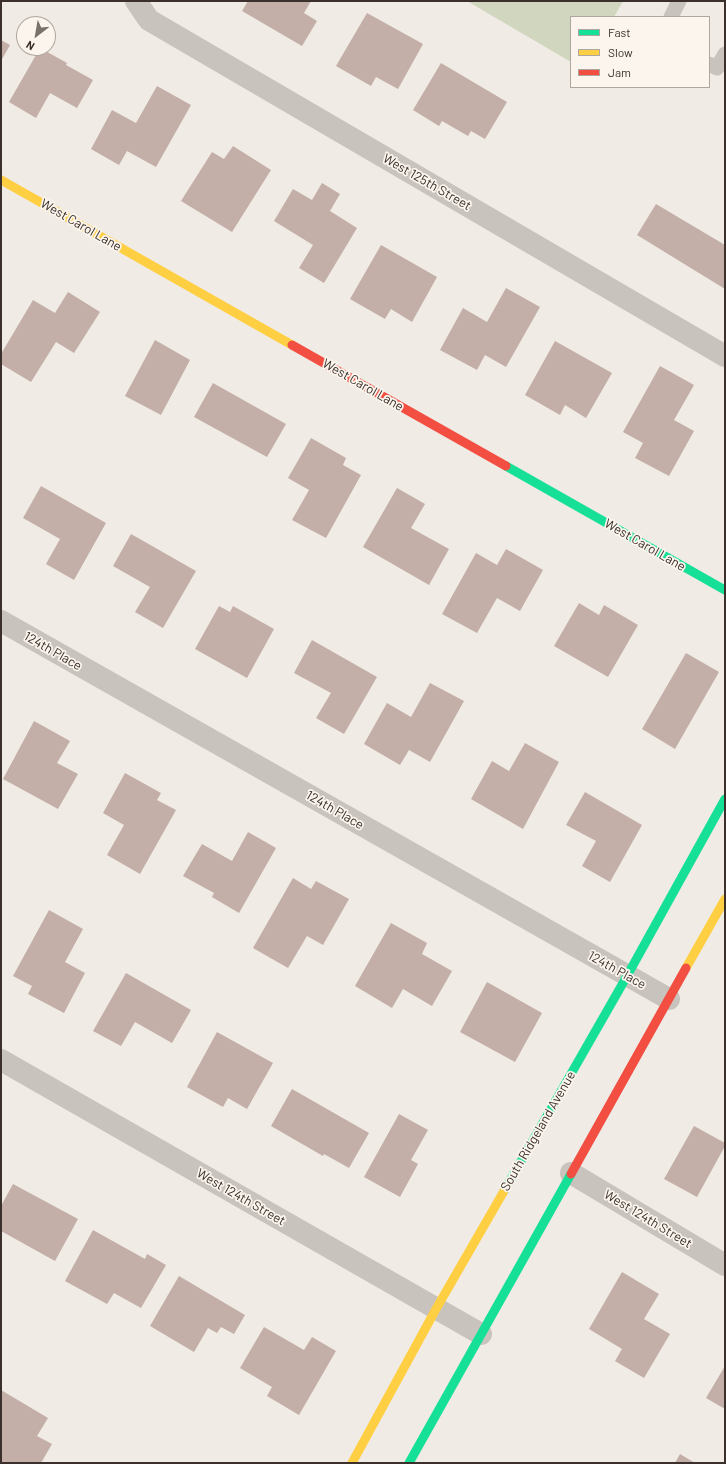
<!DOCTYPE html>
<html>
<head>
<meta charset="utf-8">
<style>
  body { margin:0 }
  #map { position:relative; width:726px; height:1464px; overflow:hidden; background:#f0ebe5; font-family:Barlow,sans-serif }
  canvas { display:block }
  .frame { position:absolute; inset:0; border:2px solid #3b302b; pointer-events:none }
  .legend { position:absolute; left:570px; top:16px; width:140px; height:72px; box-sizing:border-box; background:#fbf5ee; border:1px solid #aea6a0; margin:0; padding:5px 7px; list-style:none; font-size:12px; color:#3b302b }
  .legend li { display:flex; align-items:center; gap:8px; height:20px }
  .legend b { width:20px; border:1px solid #aea6a0 }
  .north { position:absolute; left:16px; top:16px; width:40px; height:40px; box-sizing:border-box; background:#fbf5ee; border:1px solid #aea6a0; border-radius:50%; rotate:211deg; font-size:11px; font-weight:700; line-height:16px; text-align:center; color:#3b302b }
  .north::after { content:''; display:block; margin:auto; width:14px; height:18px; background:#7a716c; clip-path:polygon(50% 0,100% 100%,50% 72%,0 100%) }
</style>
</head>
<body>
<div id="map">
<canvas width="726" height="1464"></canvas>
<div class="frame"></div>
<ul class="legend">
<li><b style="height:5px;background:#16e098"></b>Fast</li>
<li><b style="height:5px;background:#ffcf43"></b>Slow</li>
<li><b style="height:5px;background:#f24e42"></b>Jam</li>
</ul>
<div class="north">N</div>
</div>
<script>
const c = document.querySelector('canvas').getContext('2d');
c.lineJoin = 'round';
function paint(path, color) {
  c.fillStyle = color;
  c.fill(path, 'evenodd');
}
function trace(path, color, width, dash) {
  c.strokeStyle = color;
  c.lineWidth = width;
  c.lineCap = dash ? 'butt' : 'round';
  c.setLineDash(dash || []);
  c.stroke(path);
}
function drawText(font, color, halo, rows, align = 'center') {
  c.font = font + ' Barlow,sans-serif';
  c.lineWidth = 3.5;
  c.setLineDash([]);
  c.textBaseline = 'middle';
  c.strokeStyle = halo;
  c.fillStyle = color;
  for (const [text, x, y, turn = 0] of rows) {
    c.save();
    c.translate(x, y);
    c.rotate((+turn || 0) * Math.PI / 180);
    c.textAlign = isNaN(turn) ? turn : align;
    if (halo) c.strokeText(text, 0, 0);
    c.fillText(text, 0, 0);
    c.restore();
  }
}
paint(new Path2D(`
  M 467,1 L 623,1 L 614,17 L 571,17 L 571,62 Z`), '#d1d6bf');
paint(new Path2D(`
  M 248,1 L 311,1 L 304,13 L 317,21 L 302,46 L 242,11 Z
  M 367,13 L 423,44 L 398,89 L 376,77 L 371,86 L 336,66 Z
  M 1,40 L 10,45 L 1,61 Z
  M 40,48 L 67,63 L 66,65 L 93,80 L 77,108 L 50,93 L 36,118 L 9,102 Z
  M 441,63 L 507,102 L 485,139 L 471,131 L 468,136 L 442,121 L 439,126 L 413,110 Z
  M 157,86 L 191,105 L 156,167 L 127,151 L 119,165 L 91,149 L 112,110 L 136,123 Z
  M 233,146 L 271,170 L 232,232 L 181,201 L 212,152 L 224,159 Z
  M 322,183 L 340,194 L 330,211 L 357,228 L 324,283 L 299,268 L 313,245 L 274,221 L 293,189 L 312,200 Z
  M 656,204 L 725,245 L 725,289 L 637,235 Z
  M 381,245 L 437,277 L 412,322 L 391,309 L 385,319 L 350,299 Z
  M 506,288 L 540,307 L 506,367 L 485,355 L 477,370 L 440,350 L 463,308 L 487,322 Z
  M 68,292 L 100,312 L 74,353 L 56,342 L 31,382 L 1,364 L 1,354 L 33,300 L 55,313 Z
  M 155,340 L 190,360 L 161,415 L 125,396 Z
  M 555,341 L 612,373 L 586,418 L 565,405 L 560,415 L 525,395 Z
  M 660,366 L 694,385 L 674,420 L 694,431 L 669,476 L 635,458 L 643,443 L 623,432 Z
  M 213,383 L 286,424 L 267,457 L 194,417 Z
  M 311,438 L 346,458 L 343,465 L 361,475 L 326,538 L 292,520 L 309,490 L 288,478 Z
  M 41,486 L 106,523 L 74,580 L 46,564 L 60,539 L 23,518 Z
  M 397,488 L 425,504 L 411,528 L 449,549 L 429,585 L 363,547 Z
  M 131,534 L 196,571 L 163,628 L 135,612 L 150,587 L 113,566 Z
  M 506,549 L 543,570 L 520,611 L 497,598 L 477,633 L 442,614 L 476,553 L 497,565 Z
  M 579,603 L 599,615 L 604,605 L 638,625 L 608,677 L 554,646 Z
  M 219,606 L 230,612 L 233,606 L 274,629 L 247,678 L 195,649 Z
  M 312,640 L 377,677 L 344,734 L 316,718 L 331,693 L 294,673 Z
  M 686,653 L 719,672 L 675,749 L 642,729 Z
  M 430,683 L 464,701 L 430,762 L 409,750 L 400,765 L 364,744 L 387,703 L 411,717 Z
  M 34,721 L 70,741 L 57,763 L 78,774 L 58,809 L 3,779 Z
  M 525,743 L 559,762 L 523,829 L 471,799 L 492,761 L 509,771 Z
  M 125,773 L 161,793 L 157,800 L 176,810 L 140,874 L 107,855 L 124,825 L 103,813 Z
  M 585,792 L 642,825 L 610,882 L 582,866 L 596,841 L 566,825 Z
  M 248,832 L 276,848 L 239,913 L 212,897 L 214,893 L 183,876 L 202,844 L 232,861 Z
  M 293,878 L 311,889 L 316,881 L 349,899 L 323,945 L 307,936 L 288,968 L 253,948 Z
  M 49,910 L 83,929 L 65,962 L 85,973 L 64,1013 L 28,994 L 32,986 L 13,976 Z
  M 391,923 L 427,943 L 422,954 L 452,971 L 432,1006 L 403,989 L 392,1008 L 355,986 Z
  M 126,973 L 191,1010 L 172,1043 L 135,1022 L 121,1046 L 93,1031 Z
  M 487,982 L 542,1013 L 515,1062 L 460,1032 Z
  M 217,1032 L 273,1063 L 247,1109 L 228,1098 L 223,1107 L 187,1087 Z
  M 292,1089 L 369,1133 L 349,1168 L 324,1154 L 323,1156 L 271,1126 Z
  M 399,1114 L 428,1130 L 411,1160 L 418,1164 L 400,1197 L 364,1177 Z
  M 694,1126 L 725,1143 L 725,1146 L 697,1197 L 664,1179 Z
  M 13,1184 L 78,1219 L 55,1261 L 1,1231 L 1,1206 Z
  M 93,1230 L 145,1259 L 147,1254 L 166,1265 L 141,1308 L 114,1293 L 107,1304 L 65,1281 Z
  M 622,1272 L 659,1294 L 644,1319 L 670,1334 L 644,1378 L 615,1361 L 622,1349 L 589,1329 Z
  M 179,1276 L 245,1315 L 234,1334 L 221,1327 L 217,1333 L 208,1328 L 194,1352 L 150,1326 Z
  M 264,1327 L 304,1350 L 312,1337 L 336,1351 L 299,1415 L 267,1396 L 272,1387 L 240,1368 Z
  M 725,1366 L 725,1409 L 706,1398 Z
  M 1,1390 L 48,1418 L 37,1436 L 52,1444 L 41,1463 L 1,1463 Z
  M 680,1454 L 695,1463 L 675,1463 Z`), '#c3afa7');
trace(new Path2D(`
  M 671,17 L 679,1
  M 709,64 L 717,68 L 725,54`), '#c9c3be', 15);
trace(new Path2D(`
  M 136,1 L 149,20 L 725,356
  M 1,621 L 669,999
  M 1,1060 L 481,1334
  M 571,1173 L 725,1265`), '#c9c3be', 22);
trace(new Path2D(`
  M 506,466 L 725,590
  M 504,1191 L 627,976 L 725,799
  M 409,1463 L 571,1174`), '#16e098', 9);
trace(new Path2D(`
  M 1,180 L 292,345
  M 686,968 L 725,899
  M 352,1463 L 436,1309 L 504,1191`), '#ffcf43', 9);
trace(new Path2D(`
  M 292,345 L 506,466
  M 571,1174 L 686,968`), '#f24e42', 9);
drawText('13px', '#3b302b', '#fbf5ee', [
  ["West 125th Street",427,182,30],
  ["West Carol Lane",81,225,30],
  ["West Carol Lane",363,385,30],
  ["West Carol Lane",645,545,30],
  ["124th Place",53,651,30],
  ["124th Place",335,810,30],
  ["124th Place",617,970,29],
  ["South Ridgeland Avenue",538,1131,-60],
  ["West 124th Street",241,1197,30],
  ["West 124th Street",648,1219,31]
]);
</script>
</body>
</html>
